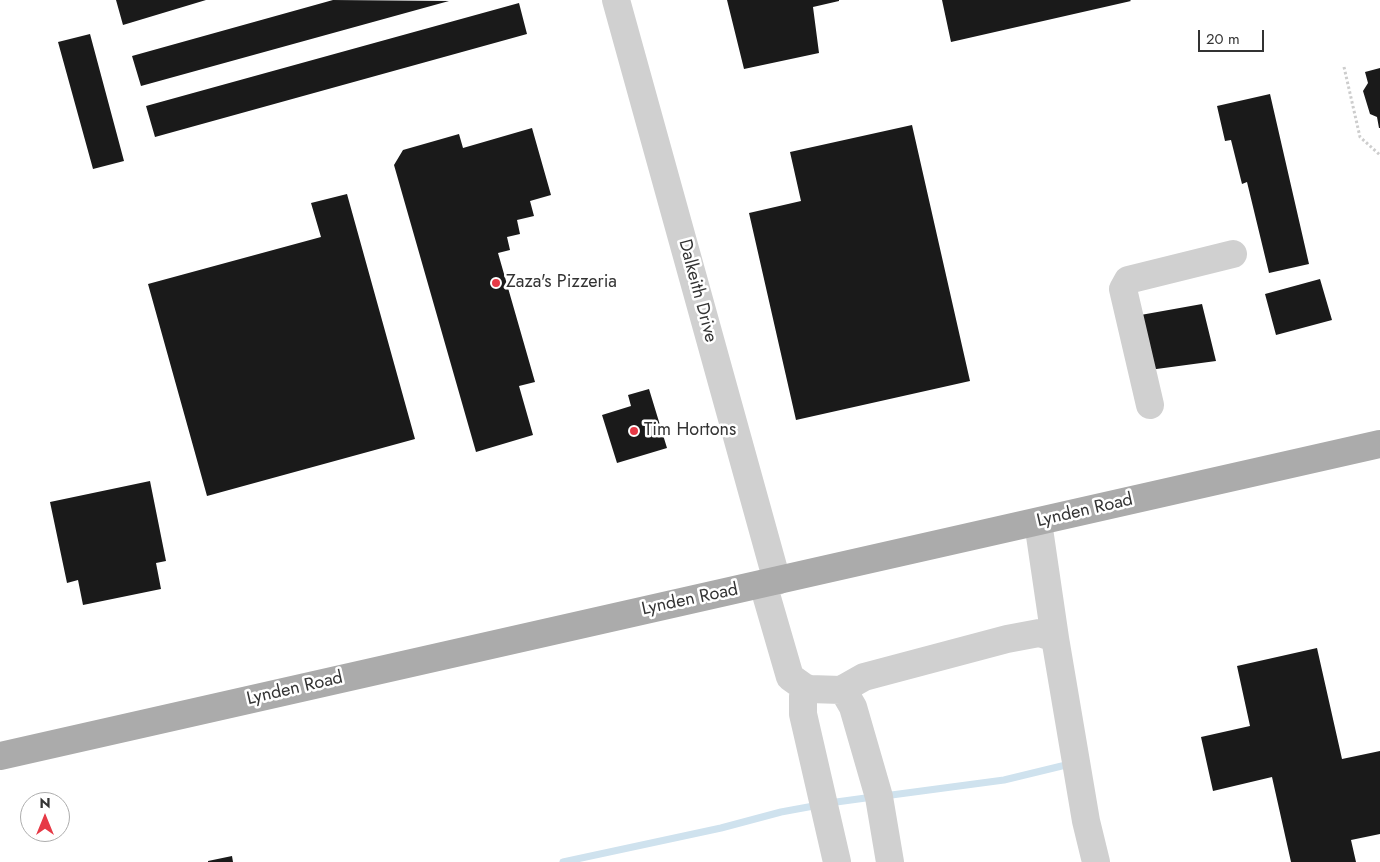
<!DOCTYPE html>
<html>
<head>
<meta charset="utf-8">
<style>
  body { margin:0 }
  #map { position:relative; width:1380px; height:862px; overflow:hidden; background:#fff; font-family:Jost,sans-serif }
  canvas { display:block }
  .north { position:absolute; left:20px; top:792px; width:50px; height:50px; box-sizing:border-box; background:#fff; border:1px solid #adadad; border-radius:50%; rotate:0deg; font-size:14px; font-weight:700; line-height:20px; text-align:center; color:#333 }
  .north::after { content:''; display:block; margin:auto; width:18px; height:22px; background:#e63946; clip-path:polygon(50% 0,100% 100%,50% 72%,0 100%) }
  .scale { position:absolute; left:1198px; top:30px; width:66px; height:22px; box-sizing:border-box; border:2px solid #333; border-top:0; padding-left:6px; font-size:15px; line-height:18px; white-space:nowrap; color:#333; -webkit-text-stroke:4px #fff; paint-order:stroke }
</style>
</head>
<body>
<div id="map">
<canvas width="1380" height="862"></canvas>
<div class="north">N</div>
<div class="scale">20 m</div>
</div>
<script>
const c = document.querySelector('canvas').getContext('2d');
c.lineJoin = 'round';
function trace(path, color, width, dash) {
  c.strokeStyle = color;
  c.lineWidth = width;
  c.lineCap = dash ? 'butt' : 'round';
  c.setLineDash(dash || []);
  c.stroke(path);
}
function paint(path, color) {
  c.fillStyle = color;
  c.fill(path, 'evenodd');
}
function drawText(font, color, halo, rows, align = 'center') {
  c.font = font + ' Jost,sans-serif';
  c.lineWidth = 5;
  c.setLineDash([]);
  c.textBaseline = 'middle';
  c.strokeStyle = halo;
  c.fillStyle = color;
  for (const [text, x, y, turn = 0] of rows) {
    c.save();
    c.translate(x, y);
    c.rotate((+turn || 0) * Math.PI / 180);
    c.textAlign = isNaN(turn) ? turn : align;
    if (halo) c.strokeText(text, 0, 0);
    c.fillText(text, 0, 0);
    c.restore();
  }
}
trace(new Path2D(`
  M 884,796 L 1004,780 L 1070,764
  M 829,803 L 873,797
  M 563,862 L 721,828 L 781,812 L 819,805`), '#cfe2ee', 7);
paint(new Path2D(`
  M 116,0 L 206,0 L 123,25 Z
  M 333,0 L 449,1 L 141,86 L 132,56 Z
  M 727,0 L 839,0 L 839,1 L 813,7 L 819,53 L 744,69 Z
  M 942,0 L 1130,0 L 1131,1 L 951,42 Z
  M 519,3 L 527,34 L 155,137 L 146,106 Z
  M 90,34 L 124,161 L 93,169 L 58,42 Z
  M 1380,68 L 1380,128 L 1379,128 L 1377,117 L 1370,114 L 1363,91 L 1368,83 L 1365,72 Z
  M 1270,94 L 1309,264 L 1269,273 L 1247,182 L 1242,184 L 1231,140 L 1225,141 L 1217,106 Z
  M 912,125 L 970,381 L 796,420 L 749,213 L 801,201 L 790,152 Z
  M 532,128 L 551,195 L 530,201 L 534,216 L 517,220 L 520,234 L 507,237 L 510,250 L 498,253 L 535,382 L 519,386 L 533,435 L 476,452 L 394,165 L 403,150 L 459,134 L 463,148 Z
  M 347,194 L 415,439 L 207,496 L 148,284 L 321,237 L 311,203 Z
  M 1320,279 L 1332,320 L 1276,335 L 1265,294 Z
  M 1202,304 L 1216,361 L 1149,370 L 1135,316 Z
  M 649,389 L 667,448 L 617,463 L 602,415 L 631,406 L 628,395 Z
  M 150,481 L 166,561 L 156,563 L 161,589 L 83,605 L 78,580 L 67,583 L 50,502 Z
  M 1317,648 L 1342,759 L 1380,751 L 1380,834 L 1351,840 L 1356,862 L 1291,862 L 1272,777 L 1213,791 L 1201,737 L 1250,726 L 1237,666 Z
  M 232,856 L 233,862 L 208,862 L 208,861 Z`), '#1a1a1a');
trace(new Path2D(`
  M 1344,67 L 1360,137 L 1380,155`), '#cdcdcd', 3, [2.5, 2.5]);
trace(new Path2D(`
  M 616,0 L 777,581
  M 1150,405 L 1123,289 L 1128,280 L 1233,254
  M 1038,522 L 1055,638
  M 763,584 L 790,677 L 804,687 L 810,689 L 841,690 L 846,695 L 853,707 L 879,797 L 890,862
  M 804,687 L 803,697 L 803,714 L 837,862
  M 841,690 L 864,677 L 1007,639 L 1039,633 L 1055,638 L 1086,821 L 1096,862`), '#d0d0d0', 28);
trace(new Path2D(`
  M 0,756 L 1380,444`), '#ababab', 28);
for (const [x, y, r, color] of [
  [496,283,5,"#e63946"],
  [634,431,5,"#e63946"]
]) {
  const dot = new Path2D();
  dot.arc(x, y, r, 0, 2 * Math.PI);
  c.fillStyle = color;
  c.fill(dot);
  trace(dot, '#fff', 2);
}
drawText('18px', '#333', '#fff', [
  ["Zaza's Pizzeria",506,283],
  ["Tim Hortons",644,431]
], 'left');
drawText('18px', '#333', '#fff', [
  ["Dalkeith Drive",697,291,75],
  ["Lynden Road",1085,511,-13],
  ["Lynden Road",690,600,-12],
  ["Lynden Road",295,689,-13]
]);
</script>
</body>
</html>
